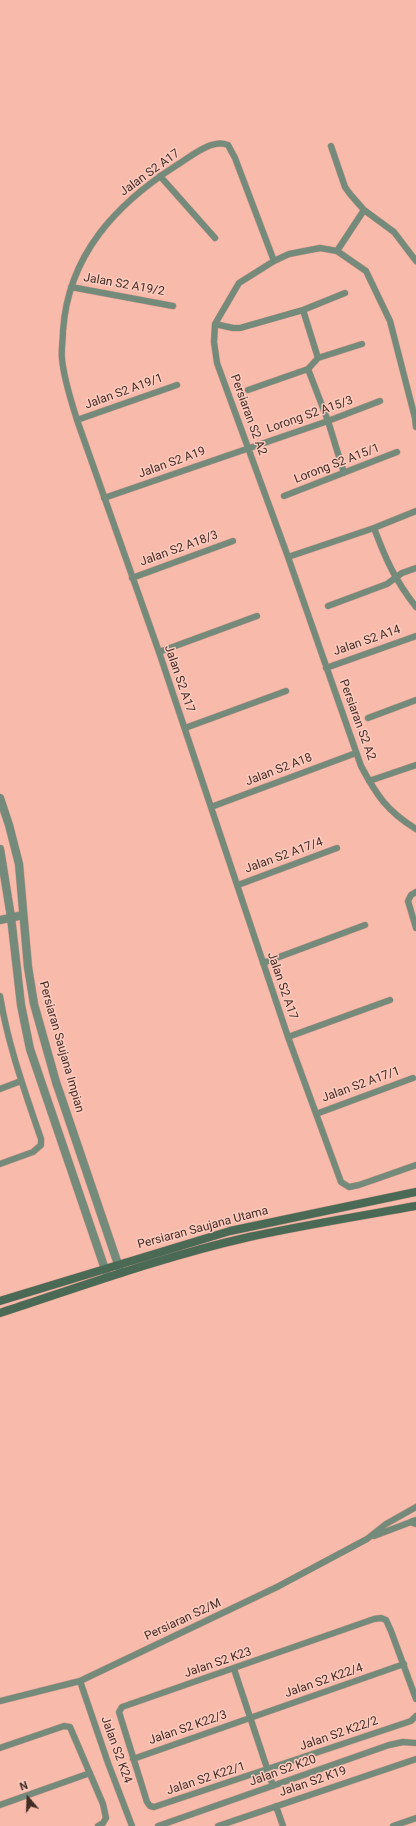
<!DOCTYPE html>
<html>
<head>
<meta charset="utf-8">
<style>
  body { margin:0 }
  #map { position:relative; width:416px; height:1826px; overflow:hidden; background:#f8bbab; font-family:Roboto,sans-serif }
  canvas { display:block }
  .north { position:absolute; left:8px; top:1778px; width:40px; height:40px; -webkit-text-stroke:3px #fdcbbe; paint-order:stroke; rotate:341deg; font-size:11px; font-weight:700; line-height:16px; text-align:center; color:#442c26 }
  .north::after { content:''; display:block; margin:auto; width:14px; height:18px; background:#442c26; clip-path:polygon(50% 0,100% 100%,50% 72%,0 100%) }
</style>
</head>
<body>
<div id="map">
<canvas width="416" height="1826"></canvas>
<div class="north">N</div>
</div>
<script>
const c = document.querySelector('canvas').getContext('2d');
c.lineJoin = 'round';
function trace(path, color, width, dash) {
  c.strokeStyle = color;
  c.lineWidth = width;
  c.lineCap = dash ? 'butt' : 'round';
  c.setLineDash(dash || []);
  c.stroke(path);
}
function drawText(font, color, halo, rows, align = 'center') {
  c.font = font + ' Roboto,sans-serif';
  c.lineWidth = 3;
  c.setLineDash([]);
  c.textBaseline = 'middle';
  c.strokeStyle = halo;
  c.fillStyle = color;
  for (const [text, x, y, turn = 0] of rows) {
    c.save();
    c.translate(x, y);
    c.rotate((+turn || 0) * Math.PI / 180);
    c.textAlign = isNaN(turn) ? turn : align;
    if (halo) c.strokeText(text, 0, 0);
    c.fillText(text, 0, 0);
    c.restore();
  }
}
const minor = new Path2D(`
  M 331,146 L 345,187 L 350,194 L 364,210 L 394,232 L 416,261
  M 160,176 L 215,238
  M 337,251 L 364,210
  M 274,261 L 235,158 L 228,145 C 212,138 190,157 177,165 C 116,204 68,255 63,331 C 63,340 61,350 62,359 C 64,380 71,400 77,420 L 159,652 L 288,1037 L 341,1182 L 349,1187 L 359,1185 L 416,1165
  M 71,287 L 173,306
  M 303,310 L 318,358
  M 215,324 L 233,328 L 240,328 L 303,310 L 345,293
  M 308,369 L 328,421 L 344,473
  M 248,390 L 308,369 L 318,358 L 362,344
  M 77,420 L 177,385
  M 416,427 L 415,418 L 390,321 L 366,271 L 337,251 L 320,248 L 289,254 L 274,261 L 239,283 L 215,324 L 214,342 L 217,363 L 288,557 L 361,766 C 377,796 387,811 416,829
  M 284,496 L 397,452
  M 104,498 L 328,421 L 380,401
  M 374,528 C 386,560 395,580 416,607
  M 288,557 L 374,528 L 416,511
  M 132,578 L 233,541
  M 328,606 L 387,584 L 402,573 L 416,568
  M 159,652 L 257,616
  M 326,668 L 416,636
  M 368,718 L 416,700
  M 185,728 L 286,691
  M 369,781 L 416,765
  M 211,807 L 356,753
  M 238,885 L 337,848
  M 416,892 L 411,895 L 408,901 L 416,928
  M 263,963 L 365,925
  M 0,996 C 8,1045 25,1092 41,1139 L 41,1145 L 33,1152 L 0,1164
  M 288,1037 L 390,1000
  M 0,1089 L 21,1081
  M 316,1114 L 413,1078
  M 374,1536 L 416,1520
  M 234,1669 L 273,1786
  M 80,1681 L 108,1763 L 132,1826
  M 416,1699 L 391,1631 L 386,1620 L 381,1618 L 374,1619 L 122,1707 L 119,1712 L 147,1802 L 150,1806 L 154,1807 L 411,1721 L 416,1716
  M 0,1701 L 80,1681 L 277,1587 L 367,1539 L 386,1524 L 416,1507
  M 0,1748 L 64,1726 L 70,1727 L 103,1804 L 106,1818 L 103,1823 L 98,1826
  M 133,1759 L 404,1664
  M 0,1805 L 90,1773
  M 276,1806 L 283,1826
  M 158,1826 L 389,1745 L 403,1742 L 416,1743
  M 218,1826 L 416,1759
  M 393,1826 L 416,1818`);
const tertiary = new Path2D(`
  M 0,798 L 9,825 L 19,864 L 28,967 L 34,1004 L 56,1082 L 121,1273
  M 0,849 L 11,917 L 21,1005 L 30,1049 L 107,1275
  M 0,920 L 23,915
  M 413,1522 L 416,1523`);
const secondary = new Path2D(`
  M 0,1301 L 230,1231 L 416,1192
  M 0,1313 C 82,1286 165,1256 249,1237 C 304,1225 360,1216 416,1206`);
trace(minor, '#d09c8e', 7);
trace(tertiary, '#d09c8e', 9);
trace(secondary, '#d09c8e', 9);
trace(minor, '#748a7b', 6);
trace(tertiary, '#748a7b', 8);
trace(secondary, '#4a6a55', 8);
drawText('12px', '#442c26', '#fdcbbe', [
  ["Jalan S2 A17",150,173,-36],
  ["Jalan S2 A19/2",124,285,10],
  ["Jalan S2 A19/1",124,392,-20],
  ["Persiaran S2 A2",248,415,70],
  ["Lorong S2 A15/3",310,415,-19],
  ["Jalan S2 A19",172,463,-20],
  ["Lorong S2 A15/1",337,464,-21],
  ["Jalan S2 A18/3",179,549,-20],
  ["Jalan S2 A14",367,641,-19],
  ["Jalan S2 A17",179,679,71],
  ["Persiaran S2 A2",357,720,70],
  ["Jalan S2 A18",279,770,-21],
  ["Jalan S2 A17/4",284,856,-20],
  ["Jalan S2 A17",282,986,71],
  ["Persiaran Saujana Impian",61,1047,74],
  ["Jalan S2 A17/1",361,1085,-20],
  ["Persiaran Saujana Utama",203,1228,-15],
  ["Persiaran S2/M",183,1620,-25],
  ["Jalan S2 K23",218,1663,-19],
  ["Jalan S2 K22/4",324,1681,-19],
  ["Jalan S2 K22/3",188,1728,-19],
  ["Jalan S2 K22/2",339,1734,-19],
  ["Jalan S2 K24",116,1750,70],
  ["Jalan S2 K20",283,1771,-20],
  ["Jalan S2 K22/1",206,1779,-18],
  ["Jalan S2 K19",313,1782,-19]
]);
</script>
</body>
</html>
